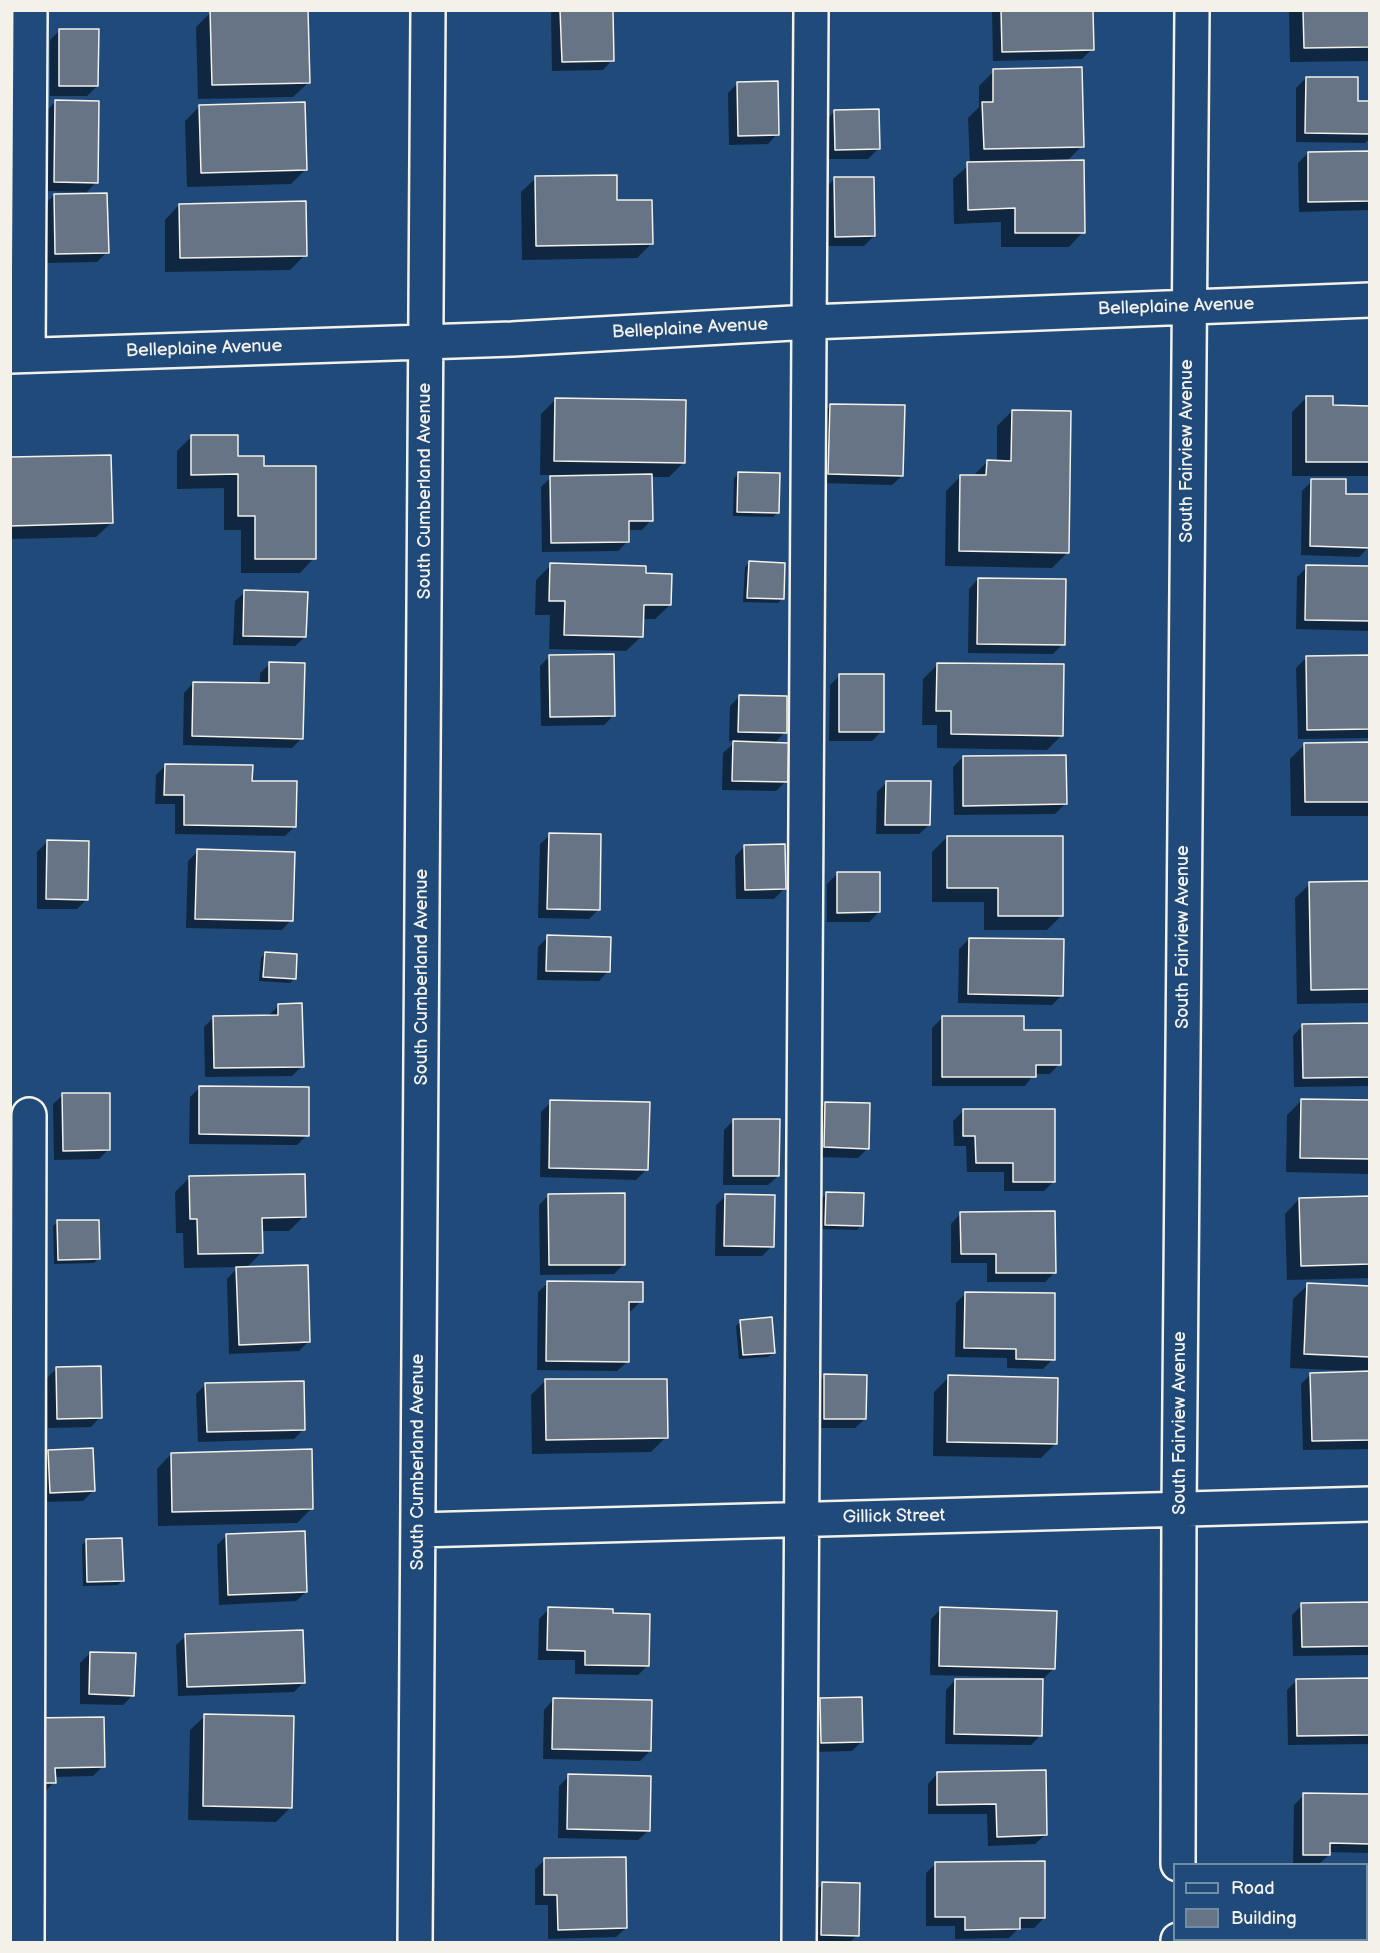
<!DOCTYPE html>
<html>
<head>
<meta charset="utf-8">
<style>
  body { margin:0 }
  #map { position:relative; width:1380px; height:1953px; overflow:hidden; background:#1f4a7a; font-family:"Balsamiq Sans",sans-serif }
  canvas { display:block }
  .frame { position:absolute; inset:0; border:12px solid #f4f1e8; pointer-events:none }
  .legend { position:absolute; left:1173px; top:1863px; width:195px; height:78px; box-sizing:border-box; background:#1f4a7a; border:2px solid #748da6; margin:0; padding:8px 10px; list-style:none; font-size:18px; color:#f4f1e8 }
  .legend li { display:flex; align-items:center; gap:12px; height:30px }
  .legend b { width:30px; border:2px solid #748da6 }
</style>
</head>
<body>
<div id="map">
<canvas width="1380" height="1953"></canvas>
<div class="frame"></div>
<ul class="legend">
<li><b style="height:8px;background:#1f4a7a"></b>Road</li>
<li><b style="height:16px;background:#677486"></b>Building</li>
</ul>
</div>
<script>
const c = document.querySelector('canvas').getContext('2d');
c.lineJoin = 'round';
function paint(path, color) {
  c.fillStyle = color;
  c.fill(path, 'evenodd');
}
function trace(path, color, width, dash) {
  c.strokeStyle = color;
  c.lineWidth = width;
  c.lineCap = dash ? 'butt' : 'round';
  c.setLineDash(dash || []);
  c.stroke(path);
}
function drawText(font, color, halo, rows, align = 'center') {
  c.font = font + ' "Balsamiq Sans",sans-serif';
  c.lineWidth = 4.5;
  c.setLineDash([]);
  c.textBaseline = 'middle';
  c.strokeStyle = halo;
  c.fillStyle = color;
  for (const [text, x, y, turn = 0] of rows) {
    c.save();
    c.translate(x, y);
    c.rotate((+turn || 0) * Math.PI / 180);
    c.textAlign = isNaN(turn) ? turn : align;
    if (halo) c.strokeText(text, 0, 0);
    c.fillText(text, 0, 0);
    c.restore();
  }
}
paint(new Path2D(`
  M 554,10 L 611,10 L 612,60 L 603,70 L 552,71 L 551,13 Z
  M 992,10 L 1091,10 L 1092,49 L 1082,59 L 993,61 Z
  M 1289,10 L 1370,10 L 1370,61 L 1290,62 Z
  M 211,12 L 308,83 L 293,97 L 198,99 L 196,27 Z
  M 60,30 L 97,86 L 87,96 L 50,96 L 50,40 Z
  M 994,71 L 1082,146 L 1066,162 L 1083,232 L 1069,247 L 1001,247 L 1001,222 L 954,224 L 953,179 L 970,164 L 968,118 L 979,107 L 979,86 Z
  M 1306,78 L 1356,102 L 1370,102 L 1370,138 L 1365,143 L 1296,142 L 1296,88 Z
  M 738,83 L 777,134 L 768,144 L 729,145 L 728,93 Z
  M 55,102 L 96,182 L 85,194 L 85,192 L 44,191 L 45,112 Z
  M 200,106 L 306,169 L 291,184 L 187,187 L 185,121 Z
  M 834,112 L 878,149 L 868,159 L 826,159 L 825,121 Z
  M 1370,152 L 1370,210 L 1299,212 L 1298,163 L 1308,153 Z
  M 536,178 L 616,202 L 651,244 L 637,258 L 522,260 L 521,192 Z
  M 834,179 L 874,236 L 864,246 L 825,246 L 825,189 Z
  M 54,195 L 107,252 L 97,262 L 46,263 L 44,205 Z
  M 179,205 L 305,255 L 290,270 L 165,272 L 165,220 Z
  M 1307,397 L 1332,407 L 1370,407 L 1370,476 L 1292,476 L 1292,412 Z
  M 556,399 L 684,462 L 669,477 L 651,477 L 651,520 L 642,530 L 628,530 L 628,541 L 618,551 L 542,552 L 541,487 L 553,475 L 540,475 L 541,414 Z
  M 830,406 L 902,476 L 892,485 L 819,483 L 821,415 Z
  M 1012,411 L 1067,553 L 1052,568 L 945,566 L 946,491 L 961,476 L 972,477 L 987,462 L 997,462 L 997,426 Z
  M 192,436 L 262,468 L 314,558 L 300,573 L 241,573 L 241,530 L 224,530 L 224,488 L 177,489 L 177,451 Z
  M 10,458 L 111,523 L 96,537 L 10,539 Z
  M 739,473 L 778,512 L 773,517 L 733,516 L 734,478 Z
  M 1312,481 L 1345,495 L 1369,547 L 1359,557 L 1301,555 L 1302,491 Z
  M 749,563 L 782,599 L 778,603 L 743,602 L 745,567 Z
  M 551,565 L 645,575 L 670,605 L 655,619 L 642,619 L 641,637 L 626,651 L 549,649 L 550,615 L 535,615 L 536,580 Z
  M 1307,567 L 1370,568 L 1370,631 L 1296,629 L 1297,577 Z
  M 978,579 L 1063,644 L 1053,654 L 968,653 L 969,589 Z
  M 245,592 L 305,637 L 295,646 L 233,645 L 235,601 Z
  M 550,656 L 614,715 L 604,725 L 541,726 L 540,666 Z
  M 1370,657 L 1370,738 L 1298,739 L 1296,668 L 1306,658 Z
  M 270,664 L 302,738 L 292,748 L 183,745 L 184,693 L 193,683 L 260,684 L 260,673 Z
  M 938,664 L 1062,735 L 1047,750 L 937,748 L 937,725 L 922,725 L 923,679 Z
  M 840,675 L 882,731 L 872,741 L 829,741 L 830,685 Z
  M 740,696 L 785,732 L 774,744 L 786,781 L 776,791 L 722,790 L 723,753 L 735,742 L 729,741 L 730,706 Z
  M 1305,744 L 1370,744 L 1370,816 L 1291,816 L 1290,759 Z
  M 963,757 L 1065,804 L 1055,814 L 954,815 L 953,767 Z
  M 166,765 L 295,826 L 285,836 L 175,834 L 175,804 L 155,804 L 156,775 Z
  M 887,782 L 929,825 L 919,834 L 876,834 L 877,792 Z
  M 550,835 L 599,909 L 589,919 L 538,918 L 540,844 Z
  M 947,837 L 1062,915 L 1047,930 L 984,930 L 984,902 L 932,902 L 932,852 Z
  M 47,842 L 87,899 L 77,909 L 37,909 L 37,852 Z
  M 745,846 L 784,889 L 774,899 L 736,899 L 735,856 Z
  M 198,851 L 291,920 L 282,930 L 186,928 L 188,861 Z
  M 837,874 L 879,912 L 869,922 L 827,922 L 827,884 Z
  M 1370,883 L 1370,1003 L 1297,1004 L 1295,898 L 1310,884 Z
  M 548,937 L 608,971 L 599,981 L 537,980 L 538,947 Z
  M 969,939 L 1062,995 L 1052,1005 L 958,1003 L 959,949 Z
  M 265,954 L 294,979 L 290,983 L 259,981 L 261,958 Z
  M 278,1006 L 302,1066 L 292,1076 L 205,1077 L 204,1027 L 214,1017 L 268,1016 Z
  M 942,1018 L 1023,1032 L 1059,1064 L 1050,1074 L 1034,1074 L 1025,1086 L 932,1086 L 932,1028 Z
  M 1370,1024 L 1370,1086 L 1294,1087 L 1293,1036 L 1302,1026 Z
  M 200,1087 L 307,1135 L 297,1145 L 189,1144 L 190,1097 Z
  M 63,1095 L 109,1149 L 99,1159 L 54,1160 L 53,1104 Z
  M 1301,1101 L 1370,1101 L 1370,1174 L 1286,1172 L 1287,1115 Z
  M 551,1102 L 646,1170 L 636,1180 L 540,1177 L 541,1112 Z
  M 826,1103 L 868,1148 L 858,1158 L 815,1157 L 816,1113 Z
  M 963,1111 L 1054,1181 L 1044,1191 L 1004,1191 L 1004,1172 L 967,1172 L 966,1146 L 954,1146 L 953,1121 Z
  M 734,1120 L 778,1176 L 768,1185 L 723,1185 L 724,1130 Z
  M 189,1178 L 304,1216 L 289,1231 L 261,1231 L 262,1252 L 245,1269 L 309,1341 L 299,1351 L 229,1354 L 227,1279 L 238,1267 L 184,1268 L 183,1233 L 176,1233 L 175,1192 Z
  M 826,1194 L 862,1225 L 857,1230 L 821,1229 L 822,1198 Z
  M 549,1195 L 624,1264 L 614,1274 L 540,1275 L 539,1205 Z
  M 726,1196 L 772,1246 L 762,1256 L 715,1256 L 716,1205 Z
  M 1370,1197 L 1370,1278 L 1287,1280 L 1285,1214 L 1299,1199 Z
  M 960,1214 L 1055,1272 L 1045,1282 L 987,1282 L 987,1263 L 951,1263 L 951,1224 Z
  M 58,1222 L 98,1259 L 94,1263 L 54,1264 L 53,1226 Z
  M 548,1283 L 641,1301 L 631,1311 L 628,1311 L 627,1362 L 617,1371 L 537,1370 L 538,1292 Z
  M 1308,1285 L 1370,1288 L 1370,1449 L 1303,1450 L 1301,1384 L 1311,1374 L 1352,1373 L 1352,1371 L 1290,1368 L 1293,1299 Z
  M 966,1293 L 1053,1359 L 1043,1369 L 1007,1368 L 1007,1358 L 955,1357 L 956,1303 Z
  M 741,1321 L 773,1353 L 768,1357 L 739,1359 L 736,1326 Z
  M 57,1368 L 100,1417 L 91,1427 L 48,1428 L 47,1378 Z
  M 825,1376 L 865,1419 L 855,1428 L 815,1428 L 815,1385 Z
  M 949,1377 L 1055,1444 L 1041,1458 L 933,1456 L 934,1392 Z
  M 546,1380 L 666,1437 L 651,1452 L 532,1454 L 531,1395 Z
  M 206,1384 L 304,1429 L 294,1439 L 198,1442 L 196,1394 Z
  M 49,1452 L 93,1491 L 83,1501 L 41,1502 L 39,1461 Z
  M 171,1454 L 312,1508 L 297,1523 L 158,1526 L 157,1469 Z
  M 227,1535 L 306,1592 L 296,1601 L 219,1605 L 217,1545 Z
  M 86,1541 L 122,1580 L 118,1585 L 83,1586 L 82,1545 Z
  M 1370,1604 L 1370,1655 L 1293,1656 L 1292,1615 L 1302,1605 Z
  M 549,1609 L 612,1615 L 648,1665 L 638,1675 L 575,1674 L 575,1660 L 538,1660 L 539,1619 Z
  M 941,1609 L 1054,1668 L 1044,1678 L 1041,1678 L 1041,1735 L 1031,1745 L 945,1744 L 946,1690 L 955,1680 L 1041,1681 L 1041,1678 L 930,1675 L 931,1619 Z
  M 186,1636 L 304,1682 L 294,1692 L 178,1696 L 176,1645 Z
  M 90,1653 L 133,1695 L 123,1705 L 80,1704 L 80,1663 Z
  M 1370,1679 L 1370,1744 L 1288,1745 L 1287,1690 L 1297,1680 Z
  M 553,1700 L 650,1751 L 640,1761 L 543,1759 L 544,1710 Z
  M 820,1700 L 861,1742 L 852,1751 L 811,1752 L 810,1710 Z
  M 205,1716 L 291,1807 L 276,1822 L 188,1820 L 190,1730 Z
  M 22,1729 L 103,1766 L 93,1776 L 54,1777 L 54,1782 L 45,1792 L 23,1792 Z
  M 1044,1772 L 1045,1835 L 1035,1844 L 988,1846 L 987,1814 L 928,1814 L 928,1784 L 937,1774 Z
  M 569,1776 L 648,1831 L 638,1840 L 558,1838 L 559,1786 Z
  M 1304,1795 L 1370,1795 L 1370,1850 L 1367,1853 L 1329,1852 L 1329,1855 L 1319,1864 L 1293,1864 L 1294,1805 Z
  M 545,1860 L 626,1928 L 616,1937 L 548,1939 L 548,1905 L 535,1905 L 535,1869 Z
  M 935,1864 L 1044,1918 L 1034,1928 L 1019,1928 L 1009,1938 L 955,1939 L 955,1926 L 926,1926 L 926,1873 Z
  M 823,1884 L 857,1935 L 850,1942 L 812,1942 L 813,1894 Z
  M 1370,1903 L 1370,1942 L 1289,1942 L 1289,1940 L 1366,1940 Z`), '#0007');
const building = new Path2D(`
  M 210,10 L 308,10 L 310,83 L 212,85 Z
  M 560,10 L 613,10 L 614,61 L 562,62 Z
  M 1001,10 L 1093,10 L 1094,50 L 1002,52 Z
  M 1303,10 L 1370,10 L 1370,47 L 1304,48 Z
  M 59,29 L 99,29 L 98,86 L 59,86 Z
  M 1082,67 L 1084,147 L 984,149 L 982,102 L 993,102 L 993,69 Z
  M 1306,77 L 1358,77 L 1358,101 L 1370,101 L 1370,134 L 1305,133 Z
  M 778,81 L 779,135 L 738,136 L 737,82 Z
  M 55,100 L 99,101 L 98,183 L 54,182 Z
  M 305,102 L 307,170 L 201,173 L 199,105 Z
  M 879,109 L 880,149 L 835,150 L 834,110 Z
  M 1370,151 L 1370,201 L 1308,202 L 1308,152 Z
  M 1084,160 L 1085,233 L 1015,233 L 1015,208 L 968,210 L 967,162 Z
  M 617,175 L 617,200 L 652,200 L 653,244 L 536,246 L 535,176 Z
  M 834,177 L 874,177 L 875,236 L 835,237 Z
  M 107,193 L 109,253 L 55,254 L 54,194 Z
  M 306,201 L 307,256 L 180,258 L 179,204 Z
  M 1306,396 L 1333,396 L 1333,405 L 1370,406 L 1370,462 L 1306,462 Z
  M 555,398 L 686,400 L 685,463 L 554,461 Z
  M 830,404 L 905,405 L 903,476 L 828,474 Z
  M 1012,410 L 1071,411 L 1069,553 L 959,551 L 960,475 L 986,475 L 987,460 L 1011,461 Z
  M 191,435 L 238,435 L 238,456 L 264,456 L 264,466 L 316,466 L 316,559 L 255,559 L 255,516 L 238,516 L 238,474 L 191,475 Z
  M 111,455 L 113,523 L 10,526 L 10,457 Z
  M 738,472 L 780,473 L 779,513 L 737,512 Z
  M 652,474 L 653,521 L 629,521 L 629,542 L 551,543 L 550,476 Z
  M 1311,479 L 1346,479 L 1346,494 L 1370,494 L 1370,548 L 1310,546 Z
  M 749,561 L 785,563 L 784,599 L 747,598 Z
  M 550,563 L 646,566 L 646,573 L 672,574 L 671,605 L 644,605 L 643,637 L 564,635 L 565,601 L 549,601 Z
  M 1306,565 L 1370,566 L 1370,621 L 1305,620 Z
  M 978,578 L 1066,579 L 1065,645 L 977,644 Z
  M 244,590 L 308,592 L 306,637 L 243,636 Z
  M 614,654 L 615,716 L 550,717 L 549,655 Z
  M 1370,655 L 1370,729 L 1307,730 L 1306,656 Z
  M 269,662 L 305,663 L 303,739 L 192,736 L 193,682 L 269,683 Z
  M 937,663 L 1064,664 L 1063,736 L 951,734 L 951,711 L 936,711 Z
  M 839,674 L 884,674 L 884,732 L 839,732 Z
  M 739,695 L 787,696 L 787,733 L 738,732 Z
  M 733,741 L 789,743 L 788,782 L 732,781 Z
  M 1370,742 L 1370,802 L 1305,802 L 1304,743 Z
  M 1066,755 L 1067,804 L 963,806 L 963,756 Z
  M 165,764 L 253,765 L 252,781 L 297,781 L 296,827 L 184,825 L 184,795 L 164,795 Z
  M 886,781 L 931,781 L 930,825 L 885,825 Z
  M 549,833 L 601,834 L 600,910 L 547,909 Z
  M 947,836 L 1063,836 L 1063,916 L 998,916 L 998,888 L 947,888 Z
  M 47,840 L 89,841 L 88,900 L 46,899 Z
  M 785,844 L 786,889 L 745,890 L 744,845 Z
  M 197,849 L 295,852 L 293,921 L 195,919 Z
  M 837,872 L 880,872 L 880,912 L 837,913 Z
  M 1370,881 L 1370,989 L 1311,990 L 1309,882 Z
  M 547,935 L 611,937 L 610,972 L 546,971 Z
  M 969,938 L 1064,939 L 1063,996 L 968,994 Z
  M 265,952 L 297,954 L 296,979 L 263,977 Z
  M 302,1003 L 304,1067 L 214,1068 L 213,1016 L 278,1015 L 278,1004 Z
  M 942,1016 L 1024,1016 L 1024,1030 L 1061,1030 L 1061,1065 L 1036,1065 L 1036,1077 L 942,1077 Z
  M 1370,1023 L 1370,1077 L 1303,1078 L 1302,1024 Z
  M 199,1086 L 309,1087 L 309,1136 L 199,1134 Z
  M 62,1093 L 110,1093 L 110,1150 L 63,1151 Z
  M 1301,1099 L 1370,1100 L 1370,1159 L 1300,1158 Z
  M 550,1100 L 650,1102 L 648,1170 L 549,1168 Z
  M 825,1102 L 870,1103 L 869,1149 L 824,1147 Z
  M 963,1109 L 1055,1109 L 1055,1182 L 1013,1182 L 1013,1163 L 976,1163 L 975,1136 L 963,1136 Z
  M 733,1119 L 780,1119 L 779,1176 L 733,1176 Z
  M 305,1174 L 306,1217 L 262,1218 L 263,1253 L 198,1254 L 197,1219 L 190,1219 L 189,1176 Z
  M 826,1192 L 864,1193 L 863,1226 L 825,1225 Z
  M 625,1193 L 625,1265 L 549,1265 L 548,1194 Z
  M 725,1194 L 775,1195 L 774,1247 L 724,1246 Z
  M 1370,1196 L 1370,1264 L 1301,1266 L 1299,1198 Z
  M 1055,1211 L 1056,1273 L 996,1273 L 996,1254 L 961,1254 L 960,1212 Z
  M 57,1220 L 99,1220 L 100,1259 L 58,1260 Z
  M 308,1265 L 310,1342 L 239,1345 L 236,1267 Z
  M 547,1281 L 643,1282 L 643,1302 L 629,1302 L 629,1362 L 546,1361 Z
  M 1307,1283 L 1370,1286 L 1370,1357 L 1304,1354 Z
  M 965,1292 L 1055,1293 L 1055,1360 L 1016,1359 L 1016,1349 L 964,1348 Z
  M 772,1317 L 775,1353 L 743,1355 L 740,1320 Z
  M 101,1366 L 102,1418 L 57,1419 L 56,1367 Z
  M 1370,1371 L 1370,1440 L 1312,1441 L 1310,1373 Z
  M 824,1374 L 867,1375 L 866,1419 L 824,1419 Z
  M 948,1375 L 1058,1378 L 1057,1444 L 947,1442 Z
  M 545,1379 L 667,1379 L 668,1438 L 546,1440 Z
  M 304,1381 L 305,1430 L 207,1432 L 205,1383 Z
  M 93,1448 L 95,1491 L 50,1493 L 48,1450 Z
  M 312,1449 L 313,1509 L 172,1512 L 171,1453 Z
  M 305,1531 L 307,1592 L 228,1595 L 226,1534 Z
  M 122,1538 L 124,1581 L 87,1582 L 86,1539 Z
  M 1370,1602 L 1370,1646 L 1302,1647 L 1301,1603 Z
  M 548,1607 L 613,1609 L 613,1613 L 650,1614 L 649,1666 L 585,1665 L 585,1651 L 547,1650 Z
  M 940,1607 L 1057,1611 L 1055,1669 L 939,1666 Z
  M 303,1630 L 305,1683 L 187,1687 L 185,1634 Z
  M 90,1652 L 136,1653 L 134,1696 L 89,1694 Z
  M 1370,1678 L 1370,1735 L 1297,1736 L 1296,1679 Z
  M 955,1679 L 1043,1679 L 1042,1736 L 954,1734 Z
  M 862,1697 L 863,1742 L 821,1743 L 820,1698 Z
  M 553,1698 L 652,1700 L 651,1751 L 552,1749 Z
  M 204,1714 L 294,1716 L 292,1808 L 203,1806 Z
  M 104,1717 L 105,1767 L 55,1768 L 56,1783 L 32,1783 L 31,1718 Z
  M 1046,1770 L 1047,1835 L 997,1837 L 996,1804 L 937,1805 L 937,1772 Z
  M 568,1774 L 651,1776 L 650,1831 L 567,1829 Z
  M 1303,1793 L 1370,1794 L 1370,1844 L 1330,1843 L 1330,1855 L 1303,1855 Z
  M 626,1857 L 627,1928 L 558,1930 L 557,1895 L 544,1895 L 544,1858 Z
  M 1045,1861 L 1045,1918 L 1020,1918 L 1020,1929 L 965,1930 L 965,1917 L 935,1917 L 935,1862 Z
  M 822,1882 L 860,1883 L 859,1936 L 821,1935 Z
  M 1366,1901 L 1370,1901 L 1370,1942 L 1303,1942 L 1303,1940 L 1366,1940 Z`);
paint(building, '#677486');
trace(building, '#f4f1e8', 1.5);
const minor = new Path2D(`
  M 28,355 L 30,10
  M 10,356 L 512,339 L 810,322 L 1370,300
  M 418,1530 L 1370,1504
  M 1178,1864 L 1179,1510 L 1192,10
  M 27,1942 L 29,1115
  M 415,1942 L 428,10
  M 799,1942 L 811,10
  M 1178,1942 L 1178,1940`);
trace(minor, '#f4f1e8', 38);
trace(minor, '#1f4a7a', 33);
drawText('18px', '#f4f1e8', '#1f4a7a', [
  ["Belleplaine Avenue",1176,307,-2],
  ["Belleplaine Avenue",690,329,-3],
  ["Belleplaine Avenue",204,349,-2],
  ["South Fairview Avenue",1187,451,-90],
  ["South Cumberland Avenue",425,491,-90],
  ["South Fairview Avenue",1183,937,-90],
  ["South Cumberland Avenue",422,977,-90],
  ["South Fairview Avenue",1180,1423,-90],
  ["South Cumberland Avenue",418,1462,-90],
  ["Gillick Street",894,1517,-1]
]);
</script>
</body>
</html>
